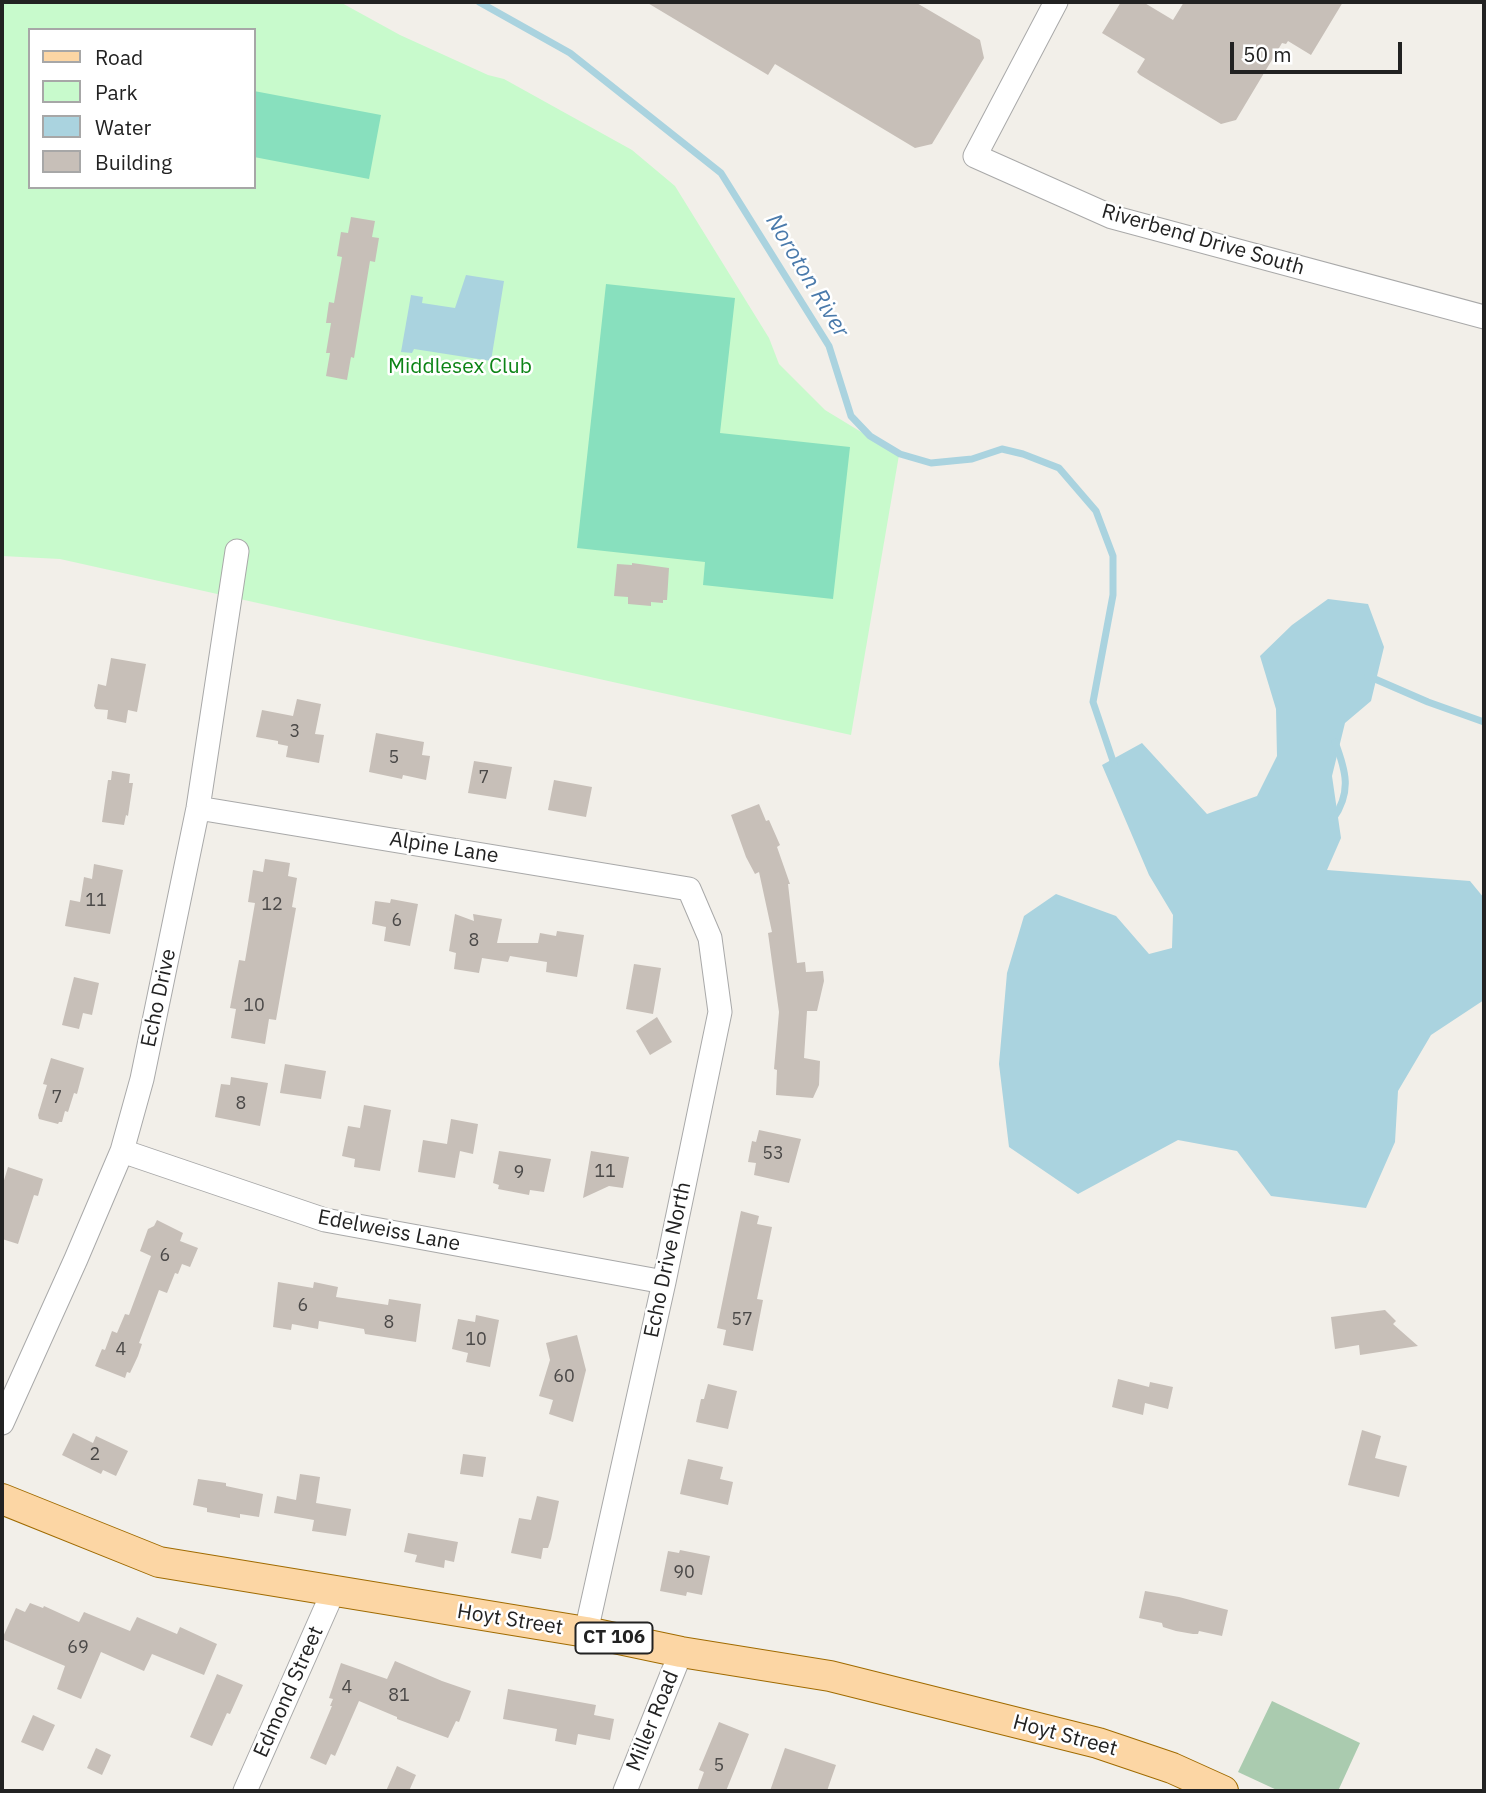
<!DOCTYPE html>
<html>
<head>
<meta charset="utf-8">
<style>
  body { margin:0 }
  #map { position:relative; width:1486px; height:1793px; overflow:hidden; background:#f2efe9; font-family:"IBM Plex Sans",sans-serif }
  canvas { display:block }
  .frame { position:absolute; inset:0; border:4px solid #222; pointer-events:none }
  .legend { position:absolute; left:28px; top:28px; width:228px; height:161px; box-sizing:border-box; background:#fff; border:2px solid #a7a7a7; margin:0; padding:9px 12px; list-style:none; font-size:21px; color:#222 }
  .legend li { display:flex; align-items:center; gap:14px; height:35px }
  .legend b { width:35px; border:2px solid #a7a7a7 }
  .scale { position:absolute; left:1230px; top:42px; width:172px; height:32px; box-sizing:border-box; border:4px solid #222; border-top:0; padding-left:9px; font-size:21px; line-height:24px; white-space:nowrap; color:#222; -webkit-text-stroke:5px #fff; paint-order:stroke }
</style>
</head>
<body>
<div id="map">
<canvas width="1486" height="1793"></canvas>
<div class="frame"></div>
<ul class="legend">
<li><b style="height:9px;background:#fcd6a4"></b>Road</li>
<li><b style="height:19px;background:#c8facc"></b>Park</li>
<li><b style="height:19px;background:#aad3df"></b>Water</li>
<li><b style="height:19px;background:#c7bfb8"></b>Building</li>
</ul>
<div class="scale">50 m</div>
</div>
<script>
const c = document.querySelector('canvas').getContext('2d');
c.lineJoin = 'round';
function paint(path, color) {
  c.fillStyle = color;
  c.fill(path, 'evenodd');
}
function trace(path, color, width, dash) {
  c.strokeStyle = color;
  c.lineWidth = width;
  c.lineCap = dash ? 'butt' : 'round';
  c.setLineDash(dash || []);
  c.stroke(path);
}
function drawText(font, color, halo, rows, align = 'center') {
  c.font = font + ' "IBM Plex Sans",sans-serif';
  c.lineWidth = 5;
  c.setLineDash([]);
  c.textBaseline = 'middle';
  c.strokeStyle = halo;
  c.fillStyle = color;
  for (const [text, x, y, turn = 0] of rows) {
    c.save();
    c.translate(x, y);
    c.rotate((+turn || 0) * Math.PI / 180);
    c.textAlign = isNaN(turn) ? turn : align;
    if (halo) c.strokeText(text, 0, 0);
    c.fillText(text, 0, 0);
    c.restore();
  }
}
paint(new Path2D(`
  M 1272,1701 L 1360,1743 L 1338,1791 L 1279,1791 L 1238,1772 Z`), '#aacbaf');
paint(new Path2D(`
  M 2,2 L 340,2 L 400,35 L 488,75 L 504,79 L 632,150 L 675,186 L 769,338 L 779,364 L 825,410 L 899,455 L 851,735 L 60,559 L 2,556 ZM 30,30 L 254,30 L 254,187 L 30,187 Z`), '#c8facc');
paint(new Path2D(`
  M 254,91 L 381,115 L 369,179 L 254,157 Z
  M 606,284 L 735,298 L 720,433 L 850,447 L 833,599 L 703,585 L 705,562 L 577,548 Z`), '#88e0be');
paint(new Path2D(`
  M 466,275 L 504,281 L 491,361 L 414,349 L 412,353 L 401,352 L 411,295 L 423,297 L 422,303 L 455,308 Z
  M 1328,599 L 1368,604 L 1384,647 L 1371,701 L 1345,723 L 1332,776 L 1341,838 L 1327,870 L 1470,881 L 1484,898 L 1484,1000 L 1431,1035 L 1398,1091 L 1395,1142 L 1366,1208 L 1271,1196 L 1237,1151 L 1178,1140 L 1078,1194 L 1009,1147 L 999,1064 L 1007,973 L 1024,916 L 1056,894 L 1116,916 L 1149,954 L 1172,948 L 1173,915 L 1149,875 L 1102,765 L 1142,743 L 1207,814 L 1257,796 L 1277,756 L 1276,709 L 1260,656 L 1292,625 Z`), '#aad3df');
trace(new Path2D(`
  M 479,2 L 570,53 L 721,173 L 829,346 L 851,416 L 870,436 L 900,454 L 931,463 L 972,459 L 1002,449 L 1023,454 L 1059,468 L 1096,511 L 1113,556 L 1113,595 L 1093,702 L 1115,767
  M 1368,676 L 1428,702 L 1484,722
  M 1333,819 C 1352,792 1346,771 1335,742`), '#aad3df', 7);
paint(new Path2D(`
  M 646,2 L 915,2 L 980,40 L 984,58 L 932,144 L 915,148 L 775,64 L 768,75 Z
  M 1121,2 L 1143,2 L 1173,20 L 1184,2 L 1343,2 L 1311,55 L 1288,41 L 1286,44 L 1282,43 L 1236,120 L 1221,124 L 1140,75 L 1137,72 L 1145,59 L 1102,33 Z
  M 351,217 L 375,221 L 372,237 L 379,238 L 375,262 L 370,261 L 354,358 L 351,357 L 347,380 L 326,376 L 330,353 L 326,353 L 331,323 L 326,323 L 329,302 L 334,303 L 342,257 L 337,256 L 341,232 L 348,233 Z
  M 632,563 L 669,568 L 667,600 L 663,600 L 663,603 L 651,602 L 651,606 L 628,604 L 628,597 L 614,596 L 617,564 L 632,565 Z
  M 111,658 L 146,664 L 137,712 L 128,710 L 126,723 L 107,719 L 108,710 L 96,709 L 94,706 L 98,684 L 106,686 Z
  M 297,699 L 321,704 L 315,734 L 324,735 L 319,763 L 286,757 L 288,746 L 278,744 L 278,741 L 256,737 L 262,710 L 293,716 Z
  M 376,733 L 424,742 L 422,755 L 430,756 L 426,780 L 403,775 L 402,779 L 369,772 Z
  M 474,761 L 512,767 L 506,799 L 468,793 Z
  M 112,771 L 130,774 L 129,783 L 133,783 L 128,816 L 126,815 L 124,825 L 102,822 L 108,780 L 111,780 Z
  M 554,780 L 592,787 L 586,817 L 548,810 Z
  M 759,804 L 766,821 L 769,820 L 780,845 L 777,847 L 790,884 L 788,884 L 797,963 L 805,962 L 806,972 L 823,971 L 824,981 L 817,1011 L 807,1011 L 804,1058 L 820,1061 L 819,1085 L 813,1098 L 776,1095 L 777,1070 L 774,1069 L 779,1012 L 768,933 L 772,932 L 759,872 L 755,874 L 746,857 L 731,815 Z
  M 265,859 L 290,863 L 288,876 L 297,878 L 292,907 L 296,908 L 276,1020 L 269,1019 L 265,1044 L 231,1038 L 236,1009 L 230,1008 L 239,960 L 245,961 L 255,903 L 248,902 L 253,870 L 263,872 Z
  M 94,864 L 123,870 L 110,934 L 65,926 L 70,900 L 80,902 L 84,877 L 92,879 Z
  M 391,899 L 418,904 L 410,946 L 384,941 L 386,927 L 372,924 L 375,901 L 390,903 Z
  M 455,914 L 474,921 L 473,914 L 502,919 L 497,943 L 538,943 L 540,933 L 556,936 L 557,931 L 584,935 L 577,977 L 546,972 L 547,962 L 510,956 L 508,962 L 482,958 L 479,973 L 454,969 L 456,953 L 449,951 Z
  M 634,964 L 661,968 L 653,1014 L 626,1009 Z
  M 74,977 L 99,983 L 92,1015 L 83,1013 L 79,1029 L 62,1025 Z
  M 657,1017 L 672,1042 L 650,1055 L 636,1031 Z
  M 51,1058 L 84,1068 L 77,1094 L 74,1093 L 68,1112 L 65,1111 L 62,1122 L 59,1122 L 58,1124 L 39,1119 L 38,1115 L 47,1085 L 43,1084 Z
  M 285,1064 L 326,1071 L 321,1099 L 280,1093 Z
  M 231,1077 L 268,1083 L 260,1126 L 215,1117 L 221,1084 L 230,1085 Z
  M 364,1105 L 391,1110 L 380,1171 L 354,1167 L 355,1159 L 342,1156 L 348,1126 L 360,1128 Z
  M 451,1119 L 478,1124 L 473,1154 L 460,1151 L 455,1178 L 418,1172 L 423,1140 L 447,1144 Z
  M 759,1130 L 801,1139 L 789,1183 L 754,1175 L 756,1163 L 748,1162 L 752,1141 L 756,1142 Z
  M 499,1151 L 551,1159 L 544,1192 L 530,1190 L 529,1195 L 498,1189 L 499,1185 L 493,1183 Z
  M 591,1151 L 629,1157 L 623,1188 L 609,1186 L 583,1198 Z
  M 8,1167 L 43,1179 L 38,1196 L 34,1195 L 18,1244 L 2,1239 L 2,1187 Z
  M 741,1211 L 759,1216 L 757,1224 L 772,1227 L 757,1299 L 763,1300 L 753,1351 L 723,1345 L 726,1330 L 717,1328 Z
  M 157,1220 L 183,1233 L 180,1241 L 198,1248 L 190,1267 L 182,1264 L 178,1274 L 175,1273 L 167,1293 L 159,1290 L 139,1343 L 142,1344 L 138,1356 L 130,1373 L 127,1372 L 125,1378 L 95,1366 L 102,1349 L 105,1350 L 112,1331 L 117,1333 L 125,1314 L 129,1315 L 151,1256 L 140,1251 L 148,1229 L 154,1226 Z
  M 278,1282 L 313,1288 L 314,1282 L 338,1287 L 336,1297 L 388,1305 L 389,1299 L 421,1304 L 416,1342 L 365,1334 L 364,1329 L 319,1321 L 318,1329 L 292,1324 L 291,1330 L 273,1327 Z
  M 1385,1310 L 1396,1321 L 1393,1324 L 1418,1346 L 1360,1355 L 1359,1345 L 1335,1349 L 1331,1317 Z
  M 476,1315 L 499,1320 L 490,1367 L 466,1362 L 468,1353 L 452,1349 L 458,1319 L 475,1322 Z
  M 577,1335 L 586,1370 L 573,1422 L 549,1414 L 553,1400 L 539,1396 L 550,1360 L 546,1343 Z
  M 1118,1379 L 1149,1387 L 1150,1382 L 1173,1387 L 1168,1409 L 1145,1403 L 1143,1415 L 1112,1407 Z
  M 708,1384 L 737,1391 L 728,1429 L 696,1422 L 701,1399 L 704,1399 Z
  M 1362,1430 L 1381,1436 L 1375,1458 L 1407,1466 L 1399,1497 L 1348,1485 Z
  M 73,1433 L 93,1443 L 96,1436 L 128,1451 L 116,1476 L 103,1470 L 101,1474 L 62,1455 Z
  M 463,1454 L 486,1457 L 483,1477 L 460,1474 Z
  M 688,1459 L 723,1467 L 720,1479 L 733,1482 L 728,1505 L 680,1494 Z
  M 300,1474 L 320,1477 L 316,1503 L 351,1509 L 346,1536 L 312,1531 L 314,1520 L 274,1513 L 277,1496 L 296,1500 Z
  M 198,1479 L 226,1483 L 226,1486 L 263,1494 L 259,1517 L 240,1514 L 240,1518 L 207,1512 L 207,1508 L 193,1505 Z
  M 537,1496 L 559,1501 L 551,1539 L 548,1548 L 543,1548 L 541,1559 L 511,1553 L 519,1518 L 531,1520 Z
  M 408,1533 L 458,1542 L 454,1562 L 445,1560 L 444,1568 L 415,1562 L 417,1555 L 404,1552 Z
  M 680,1550 L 710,1556 L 702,1595 L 687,1592 L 686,1596 L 660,1591 L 668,1551 L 679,1553 Z
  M 1145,1591 L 1179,1597 L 1228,1610 L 1222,1636 L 1199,1631 L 1198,1634 L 1193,1634 L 1176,1631 L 1163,1627 L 1162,1623 L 1139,1618 Z
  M 30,1603 L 43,1608 L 44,1606 L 79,1622 L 84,1612 L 130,1631 L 137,1617 L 177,1634 L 180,1627 L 217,1644 L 204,1675 L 152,1654 L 144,1671 L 101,1652 L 81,1699 L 57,1689 L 65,1666 L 2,1639 L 16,1608 L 25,1612 Z
  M 395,1661 L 442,1681 L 471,1691 L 459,1722 L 456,1721 L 448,1738 L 397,1719 L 397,1717 L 359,1701 L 335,1756 L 331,1754 L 326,1765 L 310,1758 L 332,1706 L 330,1706 L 333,1699 L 329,1698 L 341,1663 L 387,1679 Z
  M 217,1674 L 243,1685 L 230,1714 L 227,1713 L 212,1746 L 190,1737 Z
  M 508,1689 L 596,1705 L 594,1715 L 614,1719 L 610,1740 L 578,1734 L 576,1745 L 555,1741 L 557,1729 L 503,1719 Z
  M 33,1715 L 55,1725 L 43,1751 L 21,1742 Z
  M 719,1722 L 749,1734 L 726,1791 L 697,1791 L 704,1772 L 699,1770 Z
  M 96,1748 L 111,1755 L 102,1775 L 87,1768 Z
  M 785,1748 L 836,1765 L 827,1791 L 770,1791 Z
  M 397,1766 L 416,1775 L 409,1791 L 386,1791 Z`), '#c7bfb8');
const minor = new Path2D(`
  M 1056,2 L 975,156 L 1112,217 L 1484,317
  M 198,808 L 689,889 L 710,938 L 720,1012 L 664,1282 L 586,1632
  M 122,1151 L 325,1220 L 664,1282
  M 2,1423 L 76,1259 L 122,1151 L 142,1079 L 198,808 L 237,551
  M 245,1791 L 333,1592
  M 625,1791 L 681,1652`);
const major = new Path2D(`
  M 2,1499 L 159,1562 L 586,1632 L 681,1652 L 830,1676 L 1098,1743 L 1172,1768 L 1223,1791`);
trace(minor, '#a9a9a9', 25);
trace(major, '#a06b00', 32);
trace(minor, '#fff', 23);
trace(major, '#fcd6a4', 30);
drawText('18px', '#4b4948', null, [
  ["3",295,732],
  ["5",394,758],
  ["7",484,778],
  ["11",96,901],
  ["12",272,905],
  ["6",397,921],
  ["8",474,941],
  ["10",254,1006],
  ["7",57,1098],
  ["8",241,1104],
  ["53",773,1154],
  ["11",605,1172],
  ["9",519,1173],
  ["6",165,1256],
  ["6",303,1306],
  ["57",742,1320],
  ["8",389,1323],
  ["10",476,1340],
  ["4",121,1350],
  ["60",564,1377],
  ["2",95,1455],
  ["90",684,1573],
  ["69",78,1648],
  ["4",347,1688],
  ["81",399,1696],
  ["5",719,1766]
]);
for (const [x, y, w] of [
  [614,1638,77]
]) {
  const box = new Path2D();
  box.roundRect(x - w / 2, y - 15.5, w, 31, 5);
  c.fillStyle = '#fff';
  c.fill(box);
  trace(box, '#222', 2);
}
drawText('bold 19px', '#222', null, [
  ["CT 106",614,1638]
]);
drawText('21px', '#222', '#fff', [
  ["Riverbend Drive South",1203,240,16],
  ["Alpine Lane",444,848,9],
  ["Echo Drive",159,998,-78],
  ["Edelweiss Lane",389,1231,11],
  ["Echo Drive North",668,1260,-78],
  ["Hoyt Street",510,1620,9],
  ["Edmond Street",289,1692,-66],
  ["Miller Road",653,1721,-68],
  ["Hoyt Street",1065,1736,15]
]);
drawText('21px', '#0c8416', '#fff', [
  ["Middlesex Club",460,367]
]);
drawText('italic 23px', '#4a7aab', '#fff', [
  ["Noroton River",807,276,59]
]);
</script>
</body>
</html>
